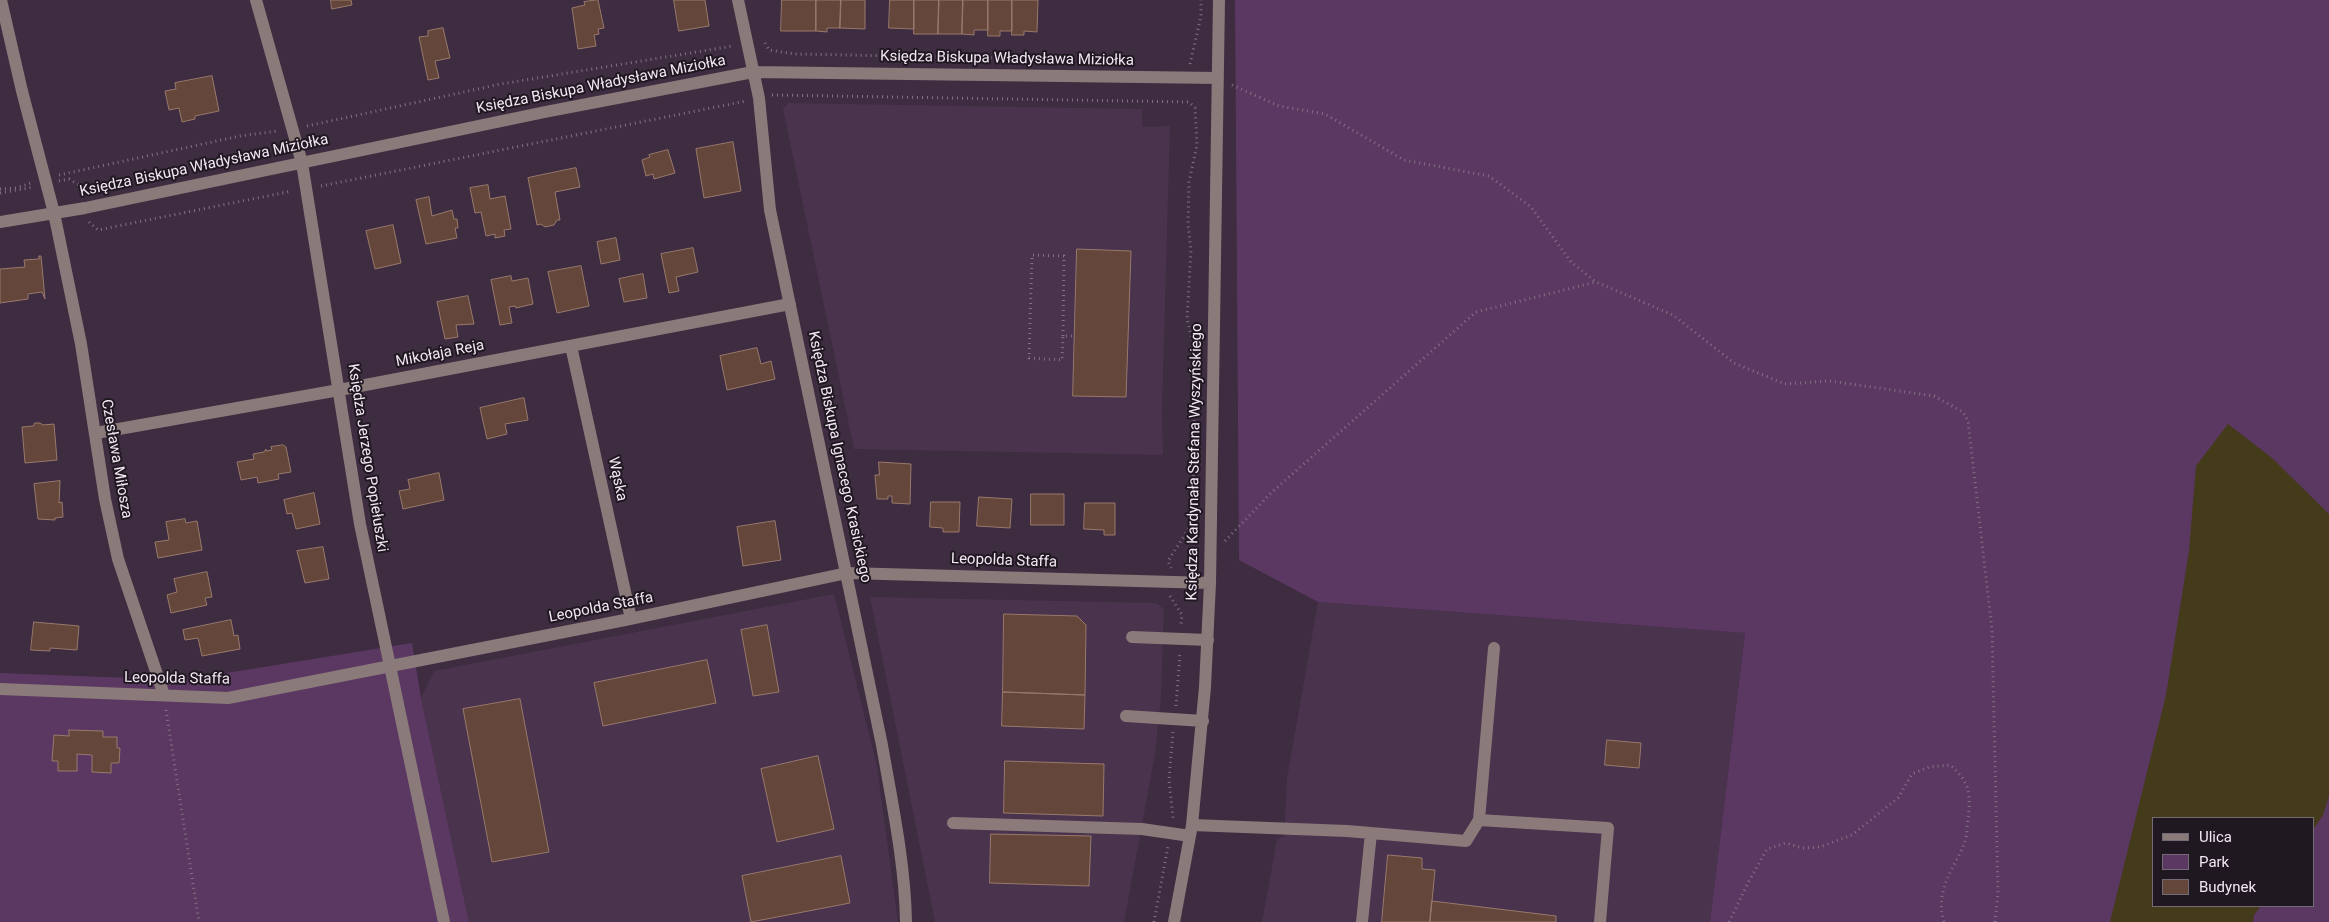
<!DOCTYPE html>
<html>
<head>
<meta charset="utf-8">
<style>
  body { margin:0 }
  #map { position:relative; width:2329px; height:922px; overflow:hidden; background:#3e2c41; font-family:Roboto,sans-serif }
  canvas { display:block }
  .legend { position:absolute; left:2152px; top:817px; width:162px; height:90px; box-sizing:border-box; background:#201821; border:1px solid #746b76; margin:0; padding:6px 9px; list-style:none; font-size:15px; color:#f3e7f5 }
  .legend li { display:flex; align-items:center; gap:10px; height:25px }
  .legend b { width:25px; border:1px solid #746b76 }
</style>
</head>
<body>
<div id="map">
<canvas width="2329" height="922"></canvas>
<ul class="legend">
<li><b style="height:6px;background:#8a7a7a"></b>Ulica</li>
<li><b style="height:14px;background:#5b3862"></b>Park</li>
<li><b style="height:14px;background:#64463b"></b>Budynek</li>
</ul>
</div>
<script>
const c = document.querySelector('canvas').getContext('2d');
c.lineJoin = 'round';
function paint(path, color) {
  c.fillStyle = color;
  c.fill(path, 'evenodd');
}
function trace(path, color, width, dash) {
  c.strokeStyle = color;
  c.lineWidth = width;
  c.lineCap = dash ? 'butt' : 'round';
  c.setLineDash(dash || []);
  c.stroke(path);
}
function drawText(font, color, halo, rows, align = 'center') {
  c.font = font + ' Roboto,sans-serif';
  c.lineWidth = 4;
  c.setLineDash([]);
  c.textBaseline = 'middle';
  c.strokeStyle = halo;
  c.fillStyle = color;
  for (const [text, x, y, turn = 0] of rows) {
    c.save();
    c.translate(x, y);
    c.rotate((+turn || 0) * Math.PI / 180);
    c.textAlign = isNaN(turn) ? turn : align;
    if (halo) c.strokeText(text, 0, 0);
    c.fillText(text, 0, 0);
    c.restore();
  }
}
paint(new Path2D(`
  M 788,103 L 1142,109 L 1142,127 L 1170,126 L 1162,411 L 1163,455 L 854,449 L 783,109 Z
  M 834,594 L 877,766 L 898,922 L 469,922 L 421,698 L 434,671 Z
  M 870,597 L 1156,603 L 1164,609 L 1161,697 L 1155,754 L 1124,922 L 935,922 Z
  M 1318,602 L 1745,633 L 1710,922 L 1262,922 L 1277,839 L 1284,837 L 1287,778 Z`), '#49334d');
paint(new Path2D(`
  M 1235,0 L 2329,0 L 2329,922 L 1710,922 L 1745,633 L 1318,602 L 1239,560 ZM 2153,818 L 2313,818 L 2313,906 L 2153,906 Z
  M 412,643 L 421,698 L 469,922 L 0,922 L 0,673 L 183,680 Z`), '#5b3862');
paint(new Path2D(`
  M 2228,424 L 2272,458 L 2329,514 L 2329,796 L 2323,815 L 2313,830 L 2313,818 L 2153,818 L 2153,906 L 2261,906 L 2254,915 L 2253,922 L 2110,922 L 2166,695 L 2189,551 L 2196,466 Z`), '#433b1a');
const building = new Path2D(`
  M 331,0 L 351,0 L 352,5 L 332,9 Z
  M 598,0 L 604,28 L 598,29 L 599,34 L 594,35 L 596,46 L 578,49 L 572,8 L 585,5 L 584,2 Z
  M 674,0 L 705,0 L 709,26 L 679,31 Z
  M 782,0 L 816,0 L 816,31 L 781,31 Z
  M 816,0 L 841,0 L 840,28 L 827,28 L 827,32 L 816,31 Z
  M 841,0 L 865,0 L 865,29 L 840,28 Z
  M 890,0 L 914,0 L 914,29 L 889,28 Z
  M 914,0 L 939,0 L 938,34 L 914,34 Z
  M 939,0 L 963,0 L 962,34 L 938,34 Z
  M 963,0 L 988,0 L 988,30 L 974,30 L 974,35 L 962,34 Z
  M 988,0 L 1012,0 L 1012,31 L 1000,31 L 1000,36 L 988,36 Z
  M 1012,0 L 1038,0 L 1037,32 L 1024,31 L 1024,35 L 1012,35 Z
  M 443,28 L 450,58 L 435,61 L 439,78 L 428,80 L 419,37 L 428,36 L 428,31 Z
  M 212,76 L 219,111 L 195,116 L 195,119 L 182,122 L 179,108 L 169,110 L 165,91 L 176,89 L 175,83 Z
  M 733,142 L 741,191 L 704,198 L 696,149 Z
  M 668,150 L 675,173 L 654,179 L 653,174 L 646,176 L 642,160 L 650,157 L 649,155 Z
  M 576,168 L 580,187 L 555,192 L 560,220 L 557,220 L 554,225 L 545,227 L 541,224 L 537,225 L 528,178 Z
  M 488,185 L 490,199 L 505,196 L 511,229 L 504,230 L 505,236 L 495,238 L 495,234 L 486,236 L 481,212 L 475,213 L 470,188 Z
  M 429,197 L 432,216 L 452,210 L 454,219 L 457,219 L 458,228 L 455,228 L 457,238 L 426,244 L 416,200 Z
  M 393,225 L 401,263 L 375,269 L 366,231 Z
  M 616,238 L 620,260 L 601,264 L 597,242 Z
  M 693,248 L 698,272 L 676,277 L 679,291 L 669,293 L 661,254 Z
  M 1077,249 L 1131,251 L 1126,397 L 1073,396 Z
  M 39,256 L 41,256 L 45,299 L 42,292 L 28,294 L 28,299 L 0,303 L 0,269 L 25,267 L 24,260 L 39,259 Z
  M 581,266 L 589,306 L 557,313 L 548,272 Z
  M 643,274 L 647,298 L 624,302 L 619,279 Z
  M 511,276 L 512,281 L 528,278 L 533,304 L 516,308 L 515,306 L 509,307 L 512,323 L 500,325 L 491,280 Z
  M 468,296 L 474,324 L 456,325 L 458,337 L 445,339 L 437,302 Z
  M 757,348 L 761,364 L 771,361 L 775,379 L 727,390 L 720,356 Z
  M 524,398 L 528,420 L 505,424 L 507,434 L 487,439 L 480,408 Z
  M 35,423 L 40,423 L 43,425 L 54,424 L 57,460 L 25,463 L 22,427 L 33,426 Z
  M 283,445 L 286,447 L 291,472 L 278,474 L 279,479 L 258,483 L 257,477 L 241,480 L 237,462 L 254,459 L 253,454 L 264,452 L 266,449 L 266,451 L 272,450 L 271,447 Z
  M 879,462 L 911,464 L 910,504 L 892,503 L 892,496 L 888,496 L 888,499 L 877,499 L 875,475 L 879,475 Z
  M 439,473 L 444,500 L 403,509 L 399,491 L 410,489 L 408,480 Z
  M 60,481 L 59,503 L 62,502 L 63,517 L 55,518 L 55,520 L 38,519 L 34,484 Z
  M 314,493 L 320,524 L 296,529 L 292,513 L 287,514 L 284,500 Z
  M 1031,494 L 1064,494 L 1064,525 L 1031,525 Z
  M 979,497 L 1012,499 L 1010,528 L 977,526 Z
  M 931,502 L 960,502 L 959,532 L 943,532 L 943,528 L 930,527 Z
  M 1085,503 L 1115,503 L 1115,535 L 1104,535 L 1104,530 L 1084,529 Z
  M 185,519 L 186,523 L 197,521 L 202,550 L 158,558 L 155,542 L 169,540 L 166,522 Z
  M 775,521 L 781,560 L 743,566 L 737,527 Z
  M 323,547 L 329,579 L 305,583 L 297,551 Z
  M 207,572 L 212,597 L 205,598 L 207,605 L 171,613 L 167,595 L 177,592 L 174,579 Z
  M 1004,614 L 1077,616 L 1086,625 L 1085,695 L 1003,692 Z
  M 231,620 L 234,636 L 238,635 L 240,649 L 202,656 L 198,638 L 185,640 L 183,630 Z
  M 34,622 L 79,626 L 77,650 L 50,648 L 50,651 L 31,650 Z
  M 767,625 L 779,692 L 753,696 L 741,630 Z
  M 707,660 L 716,703 L 603,726 L 594,683 Z
  M 1003,692 L 1085,695 L 1084,729 L 1002,726 Z
  M 520,699 L 549,852 L 492,862 L 463,709 Z
  M 69,730 L 103,731 L 103,737 L 117,737 L 117,748 L 120,748 L 119,763 L 111,763 L 111,773 L 92,772 L 92,755 L 77,754 L 77,771 L 58,771 L 58,761 L 52,761 L 54,735 L 69,736 Z
  M 1607,740 L 1641,743 L 1639,768 L 1605,765 Z
  M 818,756 L 834,829 L 777,842 L 761,769 Z
  M 1005,761 L 1104,764 L 1103,816 L 1004,813 Z
  M 991,834 L 1091,836 L 1089,886 L 990,883 Z
  M 1388,855 L 1422,858 L 1422,869 L 1435,870 L 1430,922 L 1382,922 Z
  M 841,856 L 850,903 L 751,922 L 742,876 Z
  M 1432,901 L 1556,916 L 1556,922 L 1430,922 Z`);
paint(building, '#64463b');
trace(building, '#99796c', 1);
trace(new Path2D(`
  M 765,43 L 769,50 L 795,54 L 1054,59
  M 1190,64 L 1201,16 L 1201,0
  M 1232,85 L 1279,106 L 1325,114 L 1404,160 L 1489,176 L 1531,207 L 1571,262 L 1596,282 L 1673,315 L 1734,363 L 1785,384 L 1830,381 L 1934,396 L 1963,412 L 1968,421 L 1992,630 L 1998,894 L 1995,922
  M 772,95 L 1189,102 L 1195,108 L 1197,145 L 1189,182 L 1188,224 L 1191,250 L 1187,319 L 1195,350 L 1193,522 L 1168,561 L 1171,568
  M 307,126 L 501,84 L 733,46
  M 59,175 L 240,136 L 278,131
  M 59,181 L 69,179 L 79,185 L 81,194
  M 321,186 L 746,101
  M 0,189 L 16,188 L 31,183
  M 0,193 L 34,187
  M 89,222 L 98,230 L 292,191
  M 1063,336 L 1064,256 L 1032,255 L 1029,358 L 1062,360 L 1063,336 L 1075,336
  M 1225,541 L 1272,492 L 1476,312 L 1596,282
  M 1170,596 L 1182,615 L 1181,624
  M 1176,706 L 1180,653
  M 166,710 L 199,922
  M 1173,732 L 1169,779 L 1173,818
  M 1154,922 L 1168,846
  M 1729,922 L 1749,881 L 1767,849 L 1786,843 L 1802,848 L 1820,847 L 1852,835 L 1898,798 L 1912,774 L 1929,767 L 1950,765 C 1970,782 1971,794 1968,820 C 1967,827 1967,836 1965,842 C 1954,869 1934,891 1944,922`), '#827284', 3, [1, 4]);
trace(new Path2D(`
  M 1,0 L 22,91 L 54,213 L 81,344 L 105,499 L 118,559 L 164,695
  M 256,0 L 302,163 L 360,524 L 444,922
  M 738,0 L 759,98 L 770,210 L 882,745 C 892,803 905,863 906,922
  M 0,222 L 85,208 L 545,112 L 753,72 L 1218,78
  M 571,346 L 631,619
  M 96,433 L 339,390 L 790,304
  M 1132,637 L 1208,640
  M 0,689 L 228,698 L 625,620 L 847,573 L 1210,583
  M 1126,716 L 1203,721
  M 1479,820 L 1494,648
  M 953,823 L 1142,829 L 1190,836
  M 1192,825 L 1347,831 L 1466,841 L 1479,820 L 1608,828 L 1600,922
  M 1174,922 L 1192,825 L 1205,687 L 1210,583 L 1219,0
  M 1362,922 L 1371,833`), '#8a7a7a', 12);
drawText('15px', '#f3e7f5', '#201821', [
  ["Księdza Biskupa Władysława Miziołka",1007,59,1],
  ["Księdza Biskupa Władysława Miziołka",601,85,-11],
  ["Księdza Biskupa Władysława Miziołka",204,166,-12],
  ["Mikołaja Reja",440,354,-11],
  ["Księdza Biskupa Ignacego Krasickiego",839,457,78],
  ["Księdza Jerzego Popiełuszki",367,458,81],
  ["Czesława Miłosza",116,459,80],
  ["Księdza Kardynała Stefana Wyszyńskiego",1195,462,-89],
  ["Wąska",617,479,78],
  ["Leopolda Staffa",1004,561,2],
  ["Leopolda Staffa",601,608,-11],
  ["Leopolda Staffa",177,679,1]
]);
</script>
</body>
</html>
